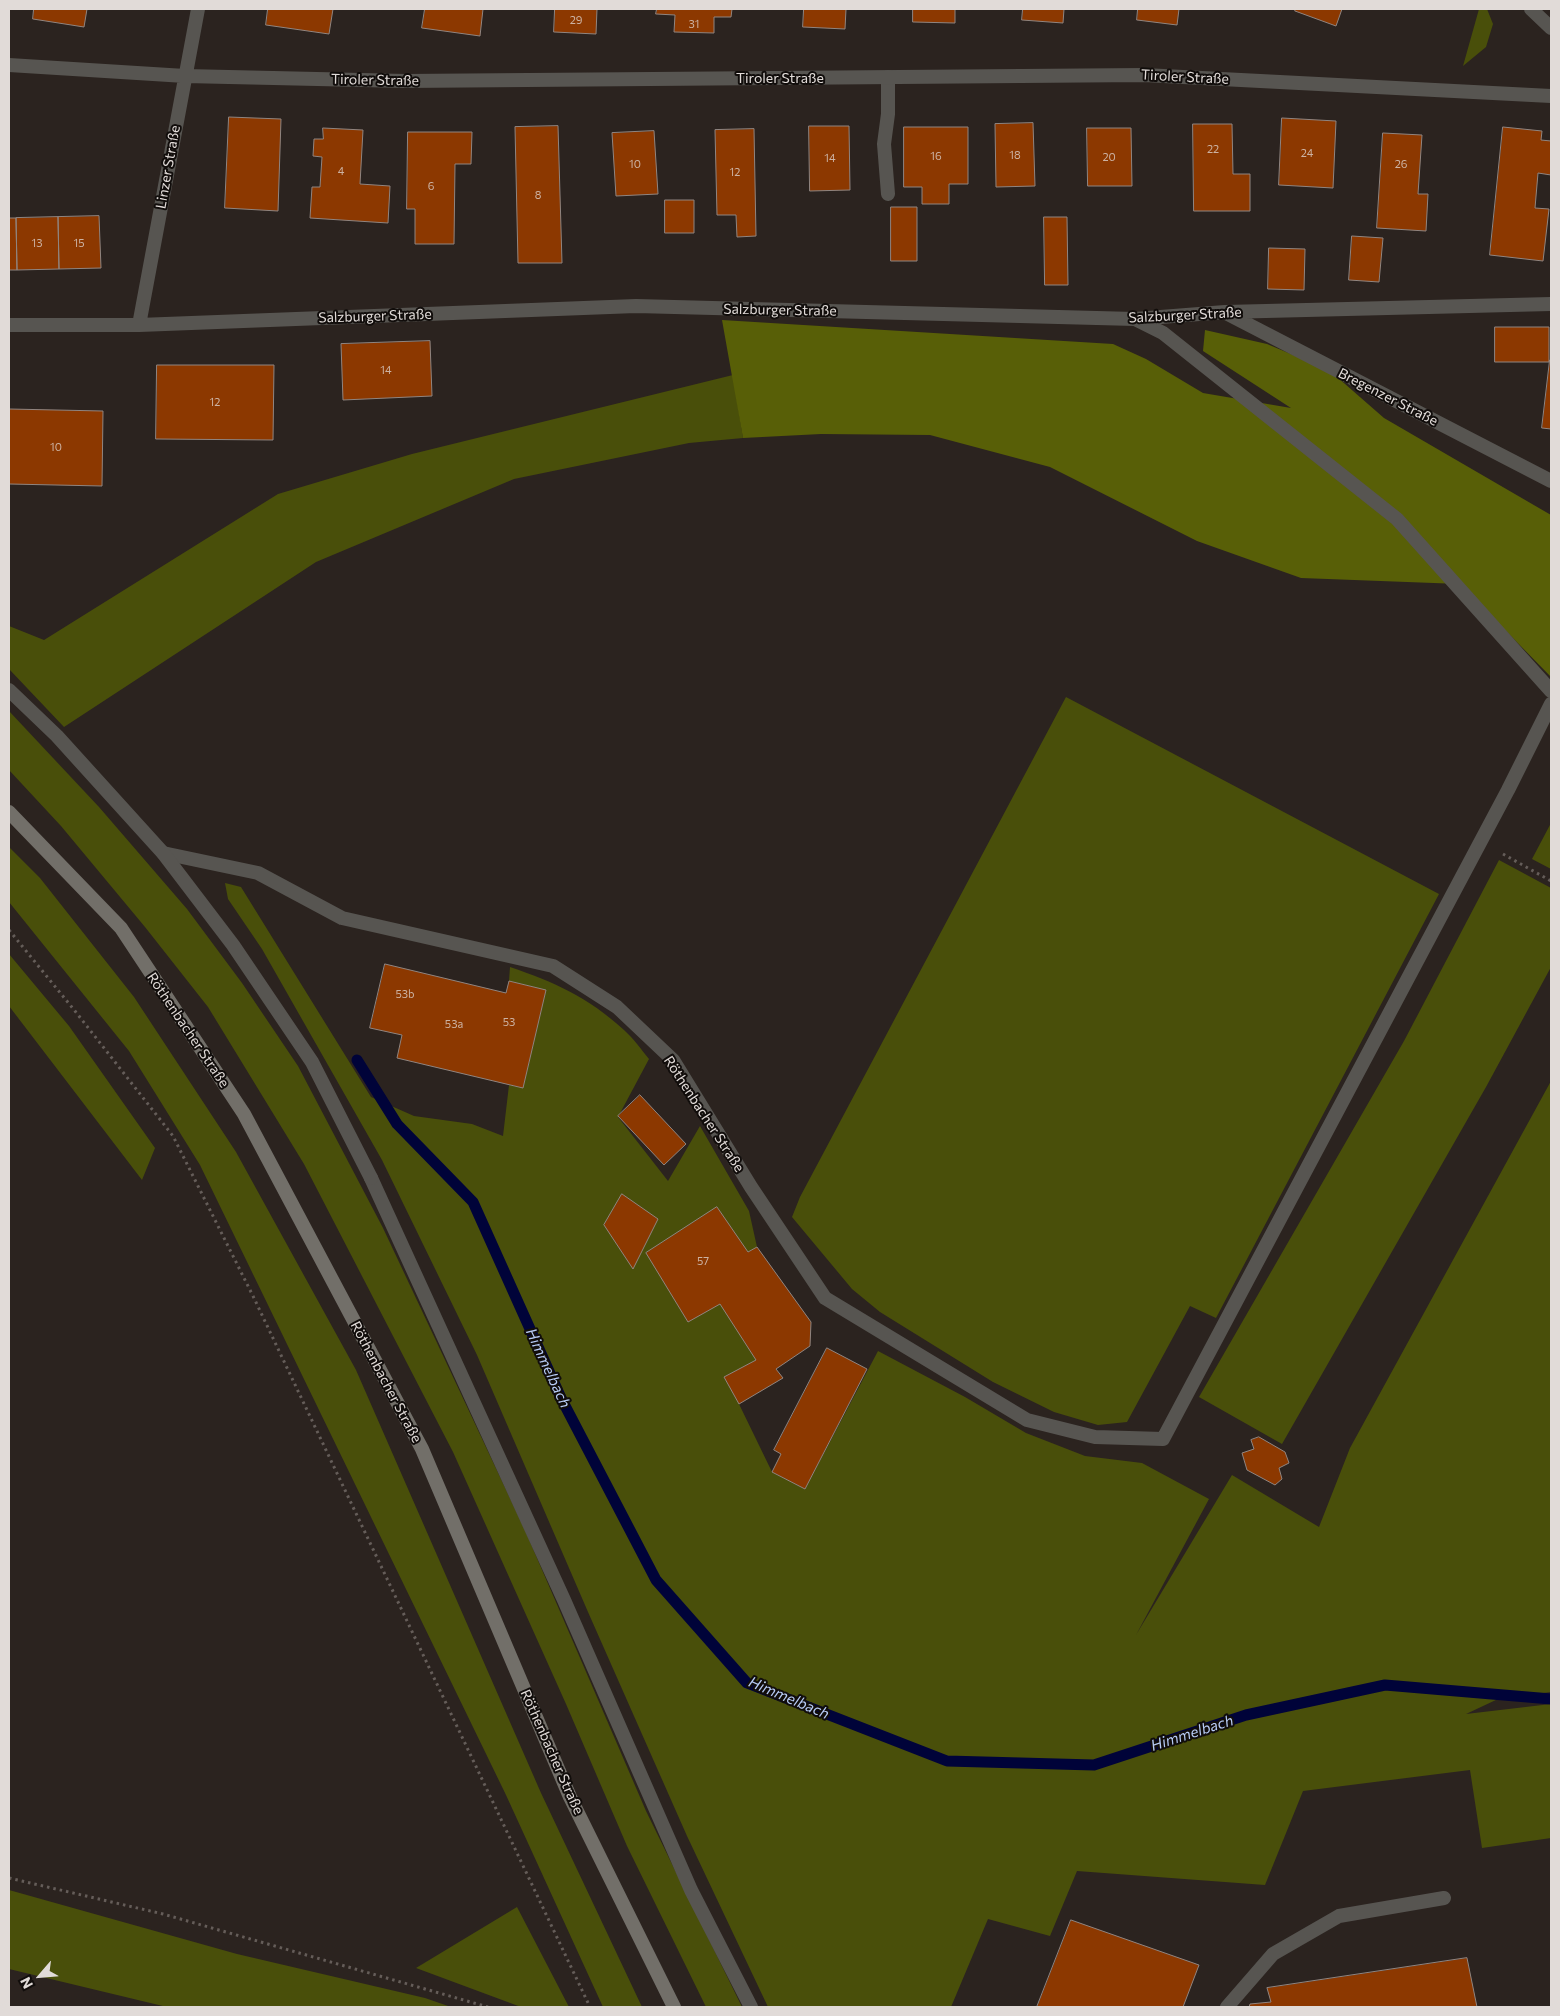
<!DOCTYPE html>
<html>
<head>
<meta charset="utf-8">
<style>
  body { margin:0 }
  #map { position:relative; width:1560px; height:2016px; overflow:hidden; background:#2b231f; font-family:Commissioner,sans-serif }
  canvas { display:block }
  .frame { position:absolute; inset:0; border:10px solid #e1dbd8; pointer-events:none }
  .north { position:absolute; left:15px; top:1951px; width:50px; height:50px; -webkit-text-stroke:4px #110d0b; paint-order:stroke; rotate:243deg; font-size:14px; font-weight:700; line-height:20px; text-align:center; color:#e1dbd8 }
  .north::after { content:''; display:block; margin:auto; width:18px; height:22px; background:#e1dbd8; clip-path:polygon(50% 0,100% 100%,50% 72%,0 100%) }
</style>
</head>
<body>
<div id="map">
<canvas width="1560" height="2016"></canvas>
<div class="frame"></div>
<div class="north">N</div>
</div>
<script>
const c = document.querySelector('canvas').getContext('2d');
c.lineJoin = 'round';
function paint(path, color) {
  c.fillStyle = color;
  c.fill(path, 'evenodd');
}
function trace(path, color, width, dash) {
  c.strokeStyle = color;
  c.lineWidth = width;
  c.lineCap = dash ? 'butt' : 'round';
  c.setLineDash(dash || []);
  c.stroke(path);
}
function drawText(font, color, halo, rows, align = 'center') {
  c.font = font + ' Commissioner,sans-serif';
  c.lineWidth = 4;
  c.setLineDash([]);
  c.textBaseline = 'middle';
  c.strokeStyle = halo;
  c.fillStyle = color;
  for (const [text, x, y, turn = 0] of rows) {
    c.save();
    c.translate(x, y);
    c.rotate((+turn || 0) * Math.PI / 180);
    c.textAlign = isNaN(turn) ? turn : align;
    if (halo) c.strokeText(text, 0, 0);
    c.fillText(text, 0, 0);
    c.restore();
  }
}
paint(new Path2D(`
  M 1479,9 L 1487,9 L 1493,24 L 1486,47 L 1463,66 Z
  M 733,375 L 743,438 L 689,443 L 514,479 L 316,562 L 64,727 L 9,669 L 9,626 L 44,640 L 278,494 L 412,454 Z
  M 1066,697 L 1439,894 L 1216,1318 L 1190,1306 L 1127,1422 L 1098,1425 L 1054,1412 L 993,1382 L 880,1312 L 852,1289 L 792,1217 L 800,1197 Z
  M 9,711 L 99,807 L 187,909 L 242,983 L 298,1066 L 383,1228 L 524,1528 L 646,1811 L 742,2007 L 706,2007 L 627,1846 L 566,1704 L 453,1452 L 304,1164 L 208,1007 L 145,927 L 61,826 L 9,770 Z
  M 1551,823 L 1551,869 L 1532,859 Z
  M 9,847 L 40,878 L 134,997 L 236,1152 L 356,1370 L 541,1793 L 642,2007 L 603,2007 L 506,1795 L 200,1165 L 129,1051 L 9,902 Z
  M 1499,860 L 1551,888 L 1551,967 L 1486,1087 L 1282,1444 L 1199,1397 L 1404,1041 Z
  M 225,883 L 241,887 L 371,1097 L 414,1116 L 472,1124 L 503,1136 L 509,1085 L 523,1088 L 546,990 L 509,981 L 510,967 C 554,982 588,997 624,1030 C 633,1038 641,1049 649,1059 L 618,1117 L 668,1181 L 700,1126 L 749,1211 L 757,1247 L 748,1252 L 768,1358 L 739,1404 L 772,1472 L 805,1489 L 878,1351 L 965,1397 L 1026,1433 L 1085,1456 L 1142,1463 L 1209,1499 L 1136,1635 L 1232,1475 L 1319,1527 L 1350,1448 L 1551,1081 L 1551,1692 L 1498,1699 L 1466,1714 L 1551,1704 L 1551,1838 L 1482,1848 L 1470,1770 L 1303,1791 L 1265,1885 L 1077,1871 L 1050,1936 L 988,1919 L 951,2007 L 768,2007 L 687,1836 L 588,1612 L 477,1355 L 382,1160 L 262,949 L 228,899 Z
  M 9,954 L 69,1026 L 155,1148 L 142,1180 L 9,1006 Z
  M 9,1890 L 237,1954 L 425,1998 L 451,2007 L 167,2007 L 9,1969 Z
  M 517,1907 L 569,2007 L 521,2007 L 416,1968 Z`), '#494f0a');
paint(new Path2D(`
  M 722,320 L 1113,344 L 1146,359 L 1203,393 L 1291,408 L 1203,351 L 1205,330 L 1267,344 L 1329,370 L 1384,418 L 1551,515 L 1551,677 L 1460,584 L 1301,578 L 1197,541 L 1050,467 L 930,435 L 821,434 L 743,438 Z`), '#585f07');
trace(new Path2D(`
  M 357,1060 L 397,1124 L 473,1202 L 561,1398 L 656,1580 L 747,1683 L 947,1761 L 1094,1765 L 1246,1715 L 1385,1685 L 1551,1699`), '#000339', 11);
const building = new Path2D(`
  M 34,9 L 87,9 L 84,27 L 33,19 Z
  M 268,9 L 333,9 L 329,34 L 266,25 Z
  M 425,9 L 483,9 L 480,36 L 422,28 Z
  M 555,9 L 597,9 L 596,34 L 554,32 Z
  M 657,9 L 732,9 L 731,17 L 714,17 L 714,33 L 674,32 L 675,15 L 656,14 Z
  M 804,9 L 846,9 L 845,29 L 803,27 Z
  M 913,9 L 955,9 L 955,23 L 913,22 Z
  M 1023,9 L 1064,9 L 1063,23 L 1022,20 Z
  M 1138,9 L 1179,9 L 1177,25 L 1137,20 Z
  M 1296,9 L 1342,9 L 1336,26 L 1295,11 Z
  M 229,117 L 281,119 L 278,211 L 225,208 Z
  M 1282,118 L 1336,121 L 1333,188 L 1279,185 Z
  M 1033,123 L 1035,186 L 996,187 L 995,124 Z
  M 1193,124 L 1232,124 L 1233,174 L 1250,174 L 1250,211 L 1194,211 Z
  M 558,126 L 562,263 L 518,263 L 515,127 Z
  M 809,126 L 849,126 L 850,190 L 810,191 Z
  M 904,127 L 968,127 L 968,184 L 949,184 L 949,204 L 922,204 L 922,187 L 904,187 Z
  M 1503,127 L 1542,131 L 1541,140 L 1551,141 L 1551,175 L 1538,173 L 1535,208 L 1549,209 L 1543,261 L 1490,255 Z
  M 323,128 L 363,130 L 360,184 L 390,186 L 388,223 L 310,218 L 312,187 L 320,187 L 322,157 L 313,156 L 314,139 L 323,139 Z
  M 1087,128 L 1131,128 L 1132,186 L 1088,186 Z
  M 754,129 L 756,236 L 737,237 L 736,215 L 717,215 L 715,130 Z
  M 654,131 L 658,194 L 616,196 L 612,133 Z
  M 408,132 L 472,132 L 471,164 L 455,164 L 454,244 L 415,244 L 415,209 L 407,209 Z
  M 1383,133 L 1422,135 L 1418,194 L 1428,194 L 1426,231 L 1377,228 Z
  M 665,200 L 694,200 L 694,233 L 665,233 Z
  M 891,207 L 917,207 L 917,261 L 891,261 Z
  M 99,216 L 101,268 L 59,269 L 58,217 Z
  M 58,217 L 59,269 L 17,270 L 16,218 Z
  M 1044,217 L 1067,217 L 1068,285 L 1045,285 Z
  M 9,218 L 16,218 L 17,270 L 9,270 Z
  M 1352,236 L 1383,238 L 1379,282 L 1349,280 Z
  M 1269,248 L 1305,249 L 1304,290 L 1268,289 Z
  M 1495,327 L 1549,327 L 1549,362 L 1495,362 Z
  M 430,341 L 432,396 L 343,400 L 341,344 Z
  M 1550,360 L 1551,360 L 1551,429 L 1542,428 Z
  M 157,365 L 274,365 L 273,440 L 156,439 Z
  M 9,409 L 103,411 L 102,486 L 9,484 Z
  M 385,964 L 506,993 L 509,981 L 546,990 L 523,1088 L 397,1058 L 402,1035 L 370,1028 Z
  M 640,1095 L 686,1144 L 664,1165 L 618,1116 Z
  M 622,1194 L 658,1219 L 633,1269 L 604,1225 Z
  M 717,1207 L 748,1252 L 757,1247 L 811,1322 L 810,1346 L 776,1369 L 783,1378 L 739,1404 L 724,1377 L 756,1360 L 720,1304 L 688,1322 L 646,1253 Z
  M 827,1348 L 867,1369 L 805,1489 L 772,1472 L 781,1454 L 774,1450 Z
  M 1259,1437 L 1285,1452 L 1289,1463 L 1279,1468 L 1282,1479 L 1275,1485 L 1247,1470 L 1242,1453 L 1254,1449 L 1251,1440 Z
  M 1071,1920 L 1199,1965 L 1183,2007 L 1037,2007 Z
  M 1467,1958 L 1477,2007 L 1249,2007 L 1250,2004 L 1271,2002 L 1267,1988 Z`);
paint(building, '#8c3800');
trace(building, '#908580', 1);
trace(new Path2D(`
  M 1503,854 L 1551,881
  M 9,930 L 75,1011 L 173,1136 L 253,1296 L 590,2007
  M 9,1878 L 163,1914 L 488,2007`), '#655d59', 3, [2.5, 4]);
trace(new Path2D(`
  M 888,194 L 884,144 L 888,114 L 888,77
  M 1135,319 L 1163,333 L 1397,519 L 1551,691
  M 163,853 L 258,873 L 342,918 L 553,966 L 617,1007 L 673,1060 L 751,1187 L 825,1298 L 1027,1420 L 1095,1437 L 1163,1439 L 1508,790 L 1551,704
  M 371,1178 L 564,1600 L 691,1890 L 751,2007
  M 1227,2007 L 1273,1954 L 1339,1916 L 1444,1898`), '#575551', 14);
trace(new Path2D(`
  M 1531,9 L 1551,28
  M 9,65 L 185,76 L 405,81 L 1144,75 L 1551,96
  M 1226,313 L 1551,481
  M 9,325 L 139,325 L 636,306 L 1135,319 L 1225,312 L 1551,304
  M 139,325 L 198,9
  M 9,690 L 57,736 L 163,853 L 233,945 L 312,1062 L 371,1178`), '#575551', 14);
trace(new Path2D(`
  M 9,812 L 121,928 L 244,1114 L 422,1449 L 570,1797 L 674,2007`), '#726f69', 14);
drawText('11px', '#ccb2a2', null, [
  ["29",576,20],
  ["31",694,24],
  ["22",1213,149],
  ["24",1307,153],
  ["18",1015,155],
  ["16",936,156],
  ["20",1109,157],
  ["14",830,158],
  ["10",635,164],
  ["26",1401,164],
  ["4",341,171],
  ["12",735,172],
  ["6",431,186],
  ["8",538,195],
  ["13",37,243],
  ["15",79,243],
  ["14",386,370],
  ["12",215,402],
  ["10",56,447],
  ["53b",405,994],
  ["53",509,1022],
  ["53a",454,1024],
  ["57",703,1261]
]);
drawText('14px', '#e1dbd8', '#110d0b', [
  ["Tiroler Straße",1185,77,3],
  ["Tiroler Straße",780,78],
  ["Tiroler Straße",375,80,1],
  ["Linzer Straße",168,167,-80],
  ["Salzburger Straße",780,310,1],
  ["Salzburger Straße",1185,315,-3],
  ["Salzburger Straße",375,316,-2],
  ["Bregenzer Straße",1388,397,27],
  ["Röthenbacher Straße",188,1030,56],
  ["Röthenbacher Straße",704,1114,57],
  ["Röthenbacher Straße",386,1382,62],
  ["Röthenbacher Straße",552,1752,66]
]);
drawText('italic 15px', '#b7cbf5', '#110d0b', [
  ["Himmelbach",548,1368,65],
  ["Himmelbach",789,1698,23],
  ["Himmelbach",1192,1733,-18]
]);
</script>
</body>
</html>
